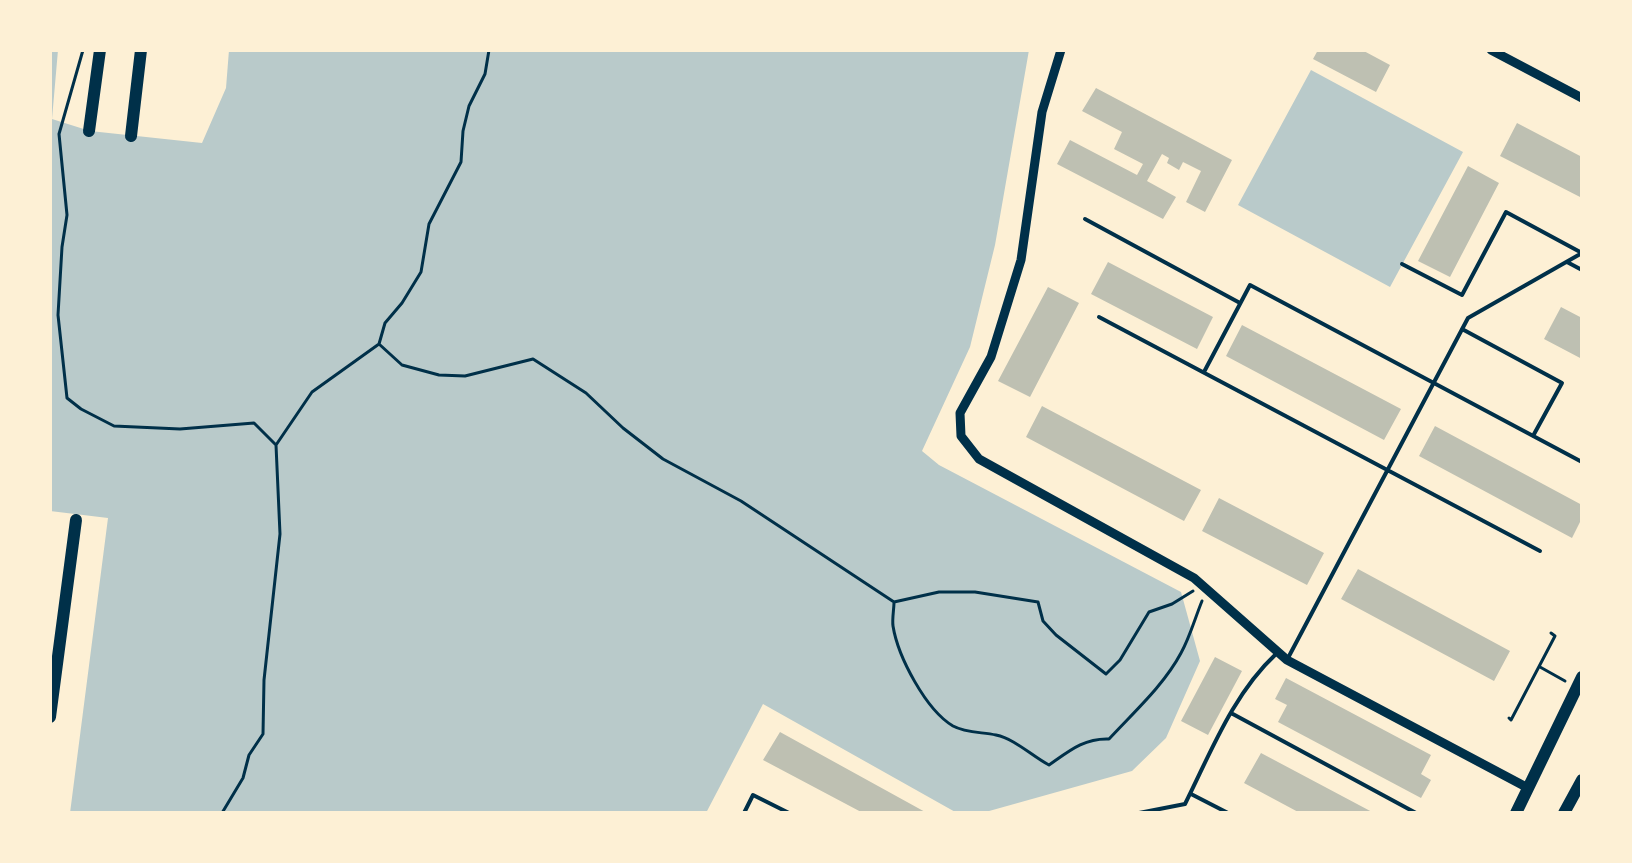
<!DOCTYPE html>
<html>
<head>
<meta charset="utf-8">
<style>
  body { margin:0 }
  #map { position:relative; width:1632px; height:863px; overflow:hidden; background:#fdf0d5; font-family:Signika,sans-serif }
  canvas { display:block }
  .frame { position:absolute; inset:0; border:52px solid #fdf0d5; pointer-events:none }
</style>
</head>
<body>
<div id="map">
<canvas width="1632" height="863"></canvas>
<div class="frame"></div>
</div>
<script>
const c = document.querySelector('canvas').getContext('2d');
c.lineJoin = 'round';
function paint(path, color) {
  c.fillStyle = color;
  c.fill(path, 'evenodd');
}
function trace(path, color, width, dash) {
  c.strokeStyle = color;
  c.lineWidth = width;
  c.lineCap = dash ? 'butt' : 'round';
  c.setLineDash(dash || []);
  c.stroke(path);
}
paint(new Path2D(`
  M 50,50 L 58,50 L 52,119 L 90,131 L 202,143 L 226,88 L 229,50 L 1029,50 L 995,245 L 970,347 L 922,451 L 939,465 L 1181,592 L 1200,661 L 1166,738 L 1132,771 L 982,813 L 957,813 L 763,704 L 706,813 L 70,813 L 108,518 L 50,511 Z
  M 1311,70 L 1463,152 L 1390,287 L 1238,205 Z`), '#b9caca');
paint(new Path2D(`
  M 1318,50 L 1362,50 L 1390,65 L 1376,92 L 1313,59 Z
  M 1096,88 L 1232,160 L 1205,212 L 1186,202 L 1201,171 L 1183,162 L 1179,170 L 1167,163 L 1169,158 L 1162,154 L 1147,181 L 1176,197 L 1163,219 L 1057,164 L 1070,140 L 1137,175 L 1143,164 L 1114,149 L 1122,132 L 1082,111 Z
  M 1517,123 L 1582,157 L 1582,198 L 1500,156 Z
  M 1468,166 L 1499,183 L 1450,277 L 1418,261 Z
  M 1108,262 L 1213,317 L 1197,349 L 1091,294 Z
  M 1048,287 L 1079,303 L 1030,397 L 998,381 Z
  M 1561,307 L 1582,318 L 1582,359 L 1544,339 Z
  M 1242,325 L 1401,409 L 1384,440 L 1226,356 Z
  M 1042,406 L 1201,490 L 1184,521 L 1026,437 Z
  M 1435,426 L 1582,505 L 1582,518 L 1572,538 L 1419,456 Z
  M 1219,498 L 1324,553 L 1307,585 L 1202,531 Z
  M 1358,569 L 1510,651 L 1494,681 L 1341,599 Z
  M 1215,657 L 1242,671 L 1208,735 L 1181,721 Z
  M 1286,678 L 1431,755 L 1421,774 L 1431,780 L 1421,798 L 1278,722 L 1287,705 L 1275,699 Z
  M 780,732 L 927,813 L 863,813 L 763,760 Z
  M 1261,753 L 1374,813 L 1300,813 L 1244,783 Z`), '#bec0b2');
trace(new Path2D(`
  M 83,50 L 59,134 L 67,215 L 62,247 L 58,315 L 67,398 L 81,409 L 114,426 L 180,429 L 254,423 L 276,445 L 312,392 L 379,344 L 402,365 L 439,375 L 465,376 L 533,359 L 586,393 L 623,428 L 663,459 L 741,501 L 894,602 L 939,592 L 975,592 L 1038,602 L 1043,621 L 1056,635 L 1106,674 L 1120,660 L 1149,612 L 1172,604 L 1193,591
  M 379,344 L 385,323 L 402,303 L 421,272 L 429,224 L 461,162 L 463,131 L 469,106 L 485,74 L 489,50
  M 894,602 C 894,609 892,619 893,626 C 898,657 926,710 953,726 C 966,733 982,732 996,735 C 1015,739 1032,756 1049,765 C 1069,751 1084,738 1109,739 C 1134,712 1164,685 1181,653 C 1190,637 1195,618 1202,601
  M 1540,667 L 1565,681
  M 1509,718 L 1511,720 L 1555,636 L 1551,633
  M 222,813 L 243,778 L 249,755 L 263,734 L 264,680 L 280,534 L 276,445`), '#003049', 3);
trace(new Path2D(`
  M 1085,219 L 1240,303
  M 1567,262 L 1582,270
  M 1402,264 L 1462,295 L 1506,212 L 1582,253
  M 1099,317 L 1540,551
  M 1462,329 L 1562,383 L 1533,436
  M 1204,372 L 1250,285 L 1582,462
  M 1288,658 L 1468,318 L 1582,253
  M 1231,713 L 1416,813
  M 1191,794 L 1228,813
  M 744,813 L 753,795 L 789,813
  M 1139,813 L 1185,804 C 1211,752 1233,694 1276,654`), '#003049', 4);
trace(new Path2D(`
  M 1061,50 L 1042,112 L 1021,260 L 991,357 L 960,413 L 961,436 L 979,459 L 1194,578 L 1287,660 L 1528,788
  M 1491,50 L 1582,98`), '#003049', 9);
trace(new Path2D(`
  M 1516,813 L 1582,677
  M 1564,813 L 1582,780`), '#003049', 12);
trace(new Path2D(`
  M 89,131 L 100,50
  M 131,136 L 141,50
  M 50,717 L 76,520`), '#003049', 12);
</script>
</body>
</html>
